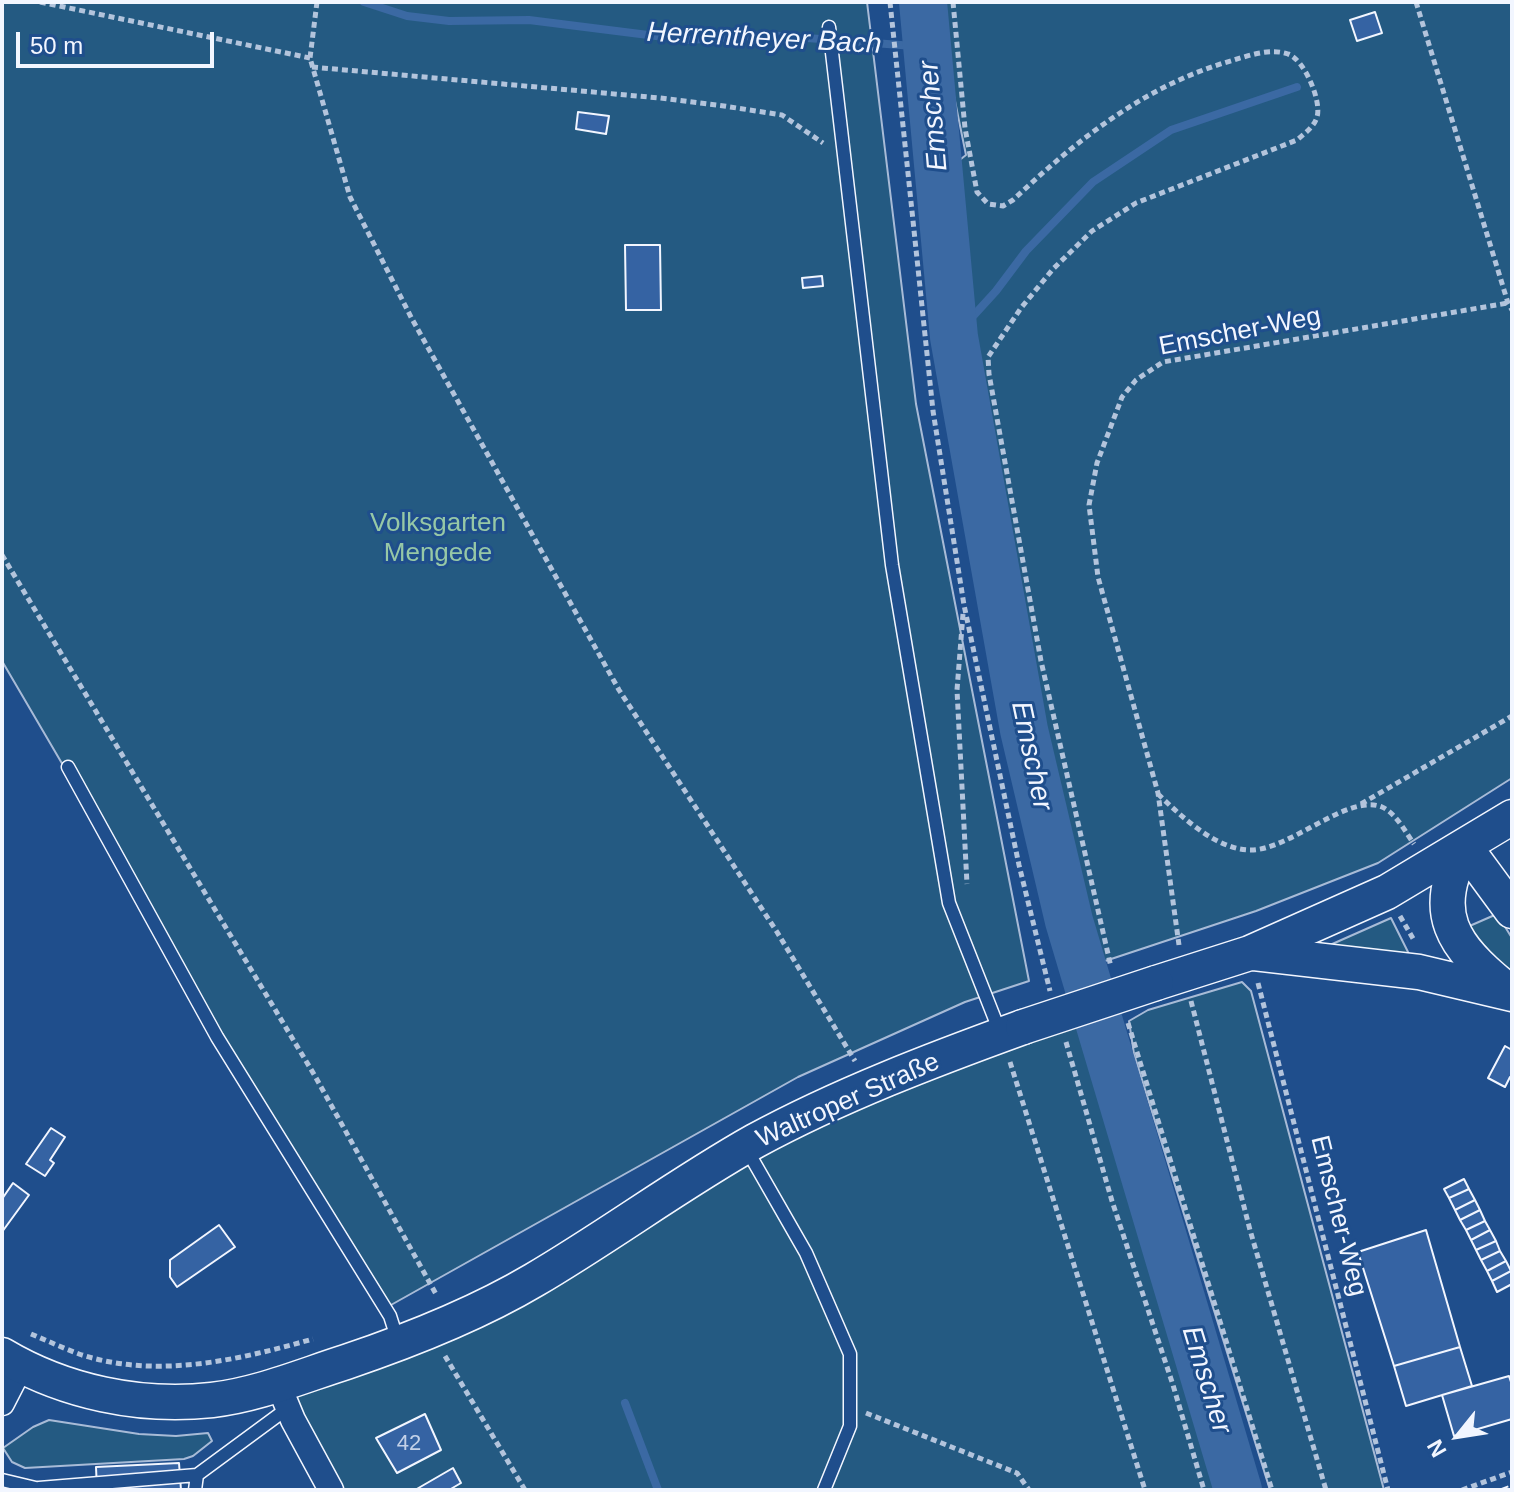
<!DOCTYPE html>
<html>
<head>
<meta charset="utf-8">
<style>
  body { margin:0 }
  #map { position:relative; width:1514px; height:1492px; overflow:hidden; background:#1f4e8c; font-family:Arial,sans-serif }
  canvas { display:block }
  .frame { position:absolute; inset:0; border:4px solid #f2f6ff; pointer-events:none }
  .north { position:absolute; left:1418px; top:1396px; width:80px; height:80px; -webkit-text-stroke:6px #1f4e8c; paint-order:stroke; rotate:240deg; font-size:22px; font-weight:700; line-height:32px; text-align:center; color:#f2f6ff }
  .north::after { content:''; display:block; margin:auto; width:28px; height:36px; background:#f2f6ff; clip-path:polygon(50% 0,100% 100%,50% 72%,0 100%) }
  .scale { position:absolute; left:16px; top:32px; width:198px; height:36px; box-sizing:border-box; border:4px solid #f2f6ff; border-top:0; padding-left:10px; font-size:24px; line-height:28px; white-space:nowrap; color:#f2f6ff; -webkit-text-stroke:6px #1f4e8c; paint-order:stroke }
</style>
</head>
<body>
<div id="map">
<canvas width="1514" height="1492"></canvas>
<div class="frame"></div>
<div class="north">N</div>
<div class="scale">50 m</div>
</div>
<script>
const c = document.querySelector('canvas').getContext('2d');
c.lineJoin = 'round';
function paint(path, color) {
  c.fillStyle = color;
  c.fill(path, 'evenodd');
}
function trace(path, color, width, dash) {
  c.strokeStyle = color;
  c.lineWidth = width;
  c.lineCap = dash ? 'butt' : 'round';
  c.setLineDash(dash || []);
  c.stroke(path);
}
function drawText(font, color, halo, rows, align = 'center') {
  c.font = font + ' Arial,sans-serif';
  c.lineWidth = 6;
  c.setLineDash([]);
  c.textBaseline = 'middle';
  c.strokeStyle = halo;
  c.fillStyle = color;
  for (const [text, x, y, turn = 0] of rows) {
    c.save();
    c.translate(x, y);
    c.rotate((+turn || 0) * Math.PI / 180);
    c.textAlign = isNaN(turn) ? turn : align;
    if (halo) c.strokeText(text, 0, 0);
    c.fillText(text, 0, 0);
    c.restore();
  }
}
const green = new Path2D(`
  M 2,2 L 867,2 L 916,404 L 1029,981 L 965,1002 L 798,1077 L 382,1310 L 2,661 Z
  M 943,2 L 1512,2 L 1512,778 L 1378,863 L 1256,911 L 1090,966 L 972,370 L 947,170 L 966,155 L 945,52 Z
  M 1497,914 L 1512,938 L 1512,983 L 1465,928 Z
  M 1391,918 L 1414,964 L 1329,948 L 1330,945 Z
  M 1242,982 L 1251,991 L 1384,1490 L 1270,1490 L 1134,1054 L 1129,1021 L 1148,1010 Z
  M 1094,1003 L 1238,1490 L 341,1490 L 278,1384 L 399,1344 L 754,1142 Z
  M 49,1420 L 139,1434 L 176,1436 L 208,1433 L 212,1441 L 193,1456 L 184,1459 L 25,1468 L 12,1462 L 3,1448 L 33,1427 Z`);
paint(green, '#245a82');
trace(green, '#a8bbd7', 2);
trace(new Path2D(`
  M 364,2 L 407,16 L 449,21 L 529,20 L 688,40 L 767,35 L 927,47
  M 954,337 L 996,291 L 1026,251 L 1093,182 L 1171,130 L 1297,87
  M 625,1403 L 658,1490`), '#3b69a3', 8);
trace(new Path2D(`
  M 923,2 L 954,337 L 1024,730 L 1069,921 L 1238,1490`), '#3b69a3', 48);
const building = new Path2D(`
  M 1375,12 L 1382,33 L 1357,41 L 1350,20 Z
  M 578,112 L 609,116 L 606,134 L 576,129 Z
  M 625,245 L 660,245 L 661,310 L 626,310 Z
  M 822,276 L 823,286 L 803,288 L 802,278 Z
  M 1505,1046 L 1512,1050 L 1512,1078 L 1510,1077 L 1505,1087 L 1488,1078 Z
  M 51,1128 L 65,1137 L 50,1160 L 54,1163 L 45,1176 L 26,1164 Z
  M 1464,1179 L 1469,1189 L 1449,1198 L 1444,1189 Z
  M 13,1183 L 29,1195 L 2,1232 L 2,1199 Z
  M 1469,1189 L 1475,1200 L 1455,1210 L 1449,1198 Z
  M 1475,1200 L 1480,1210 L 1460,1220 L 1455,1210 Z
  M 1480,1210 L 1485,1221 L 1466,1230 L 1460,1220 Z
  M 1485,1221 L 1490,1230 L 1471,1240 L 1466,1230 Z
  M 219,1225 L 235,1247 L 177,1287 L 170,1277 L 170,1260 Z
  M 1426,1230 L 1460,1347 L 1394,1366 L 1358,1252 Z
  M 1490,1230 L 1496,1241 L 1476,1250 L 1471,1240 Z
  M 1496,1241 L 1500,1251 L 1481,1260 L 1476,1250 Z
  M 1500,1251 L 1506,1261 L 1487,1271 L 1481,1260 Z
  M 1506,1261 L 1511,1271 L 1492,1281 L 1487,1271 Z
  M 1511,1271 L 1512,1284 L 1497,1292 L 1492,1281 Z
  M 1460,1347 L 1472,1386 L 1406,1406 L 1394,1366 Z
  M 1509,1376 L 1512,1385 L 1512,1419 L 1454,1436 L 1442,1395 Z
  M 425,1414 L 441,1450 L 397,1473 L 376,1438 Z
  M 179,1463 L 181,1490 L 97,1490 L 96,1467 Z
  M 453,1468 L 461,1483 L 449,1490 L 415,1490 Z`);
paint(building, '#3563a3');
trace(building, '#f2f6ff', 2);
const lane = new Path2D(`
  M 829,27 L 892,565 L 949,903 L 1000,1032
  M 68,767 L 217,1037 L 390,1316 L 398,1341
  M 747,1150 L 806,1253 L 850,1354 L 850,1426 L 824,1490
  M 2,1480 L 44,1490
  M 39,1488 L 197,1475
  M 195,1490 L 197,1475 L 288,1408`);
const street = new Path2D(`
  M 278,1384 L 293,1420 L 331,1490
  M 2,1403 L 21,1366`);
const secondary = new Path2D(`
  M 1465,847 C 1428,912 1453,947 1506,989
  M 1465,847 L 1512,911
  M 1254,953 L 1419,972 L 1512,994
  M 1156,983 L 1250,953 L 1387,892 L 1512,817
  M 2,1355 C 64,1392 140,1408 212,1400 C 257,1395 302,1376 346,1362 C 411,1340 475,1315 534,1280 C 609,1236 680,1183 755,1141 C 840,1095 932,1060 1023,1027`);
trace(lane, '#f2f6ff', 15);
trace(street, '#f2f6ff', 27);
trace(secondary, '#f2f6ff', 37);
trace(new Path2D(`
  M 40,2 L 310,58
  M 317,2 L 310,58 L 350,197 L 412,319 L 619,690 L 777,932 L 855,1061
  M 890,2 L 933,411 L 964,605 L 1019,865 L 1050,991
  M 953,2 L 965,128 L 977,192 L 988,204 L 1003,206 L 1013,200 C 1078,139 1147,84 1234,60 C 1250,55 1271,48 1288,54 C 1304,59 1322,101 1317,117 C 1314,127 1305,133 1297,140 L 1136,203 L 1092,231 L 1053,269 L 1021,308 L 988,357 L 989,374 L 1041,661 L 1111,967
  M 1416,2 L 1508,303 L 1512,310
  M 312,67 L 660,98 L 724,106 L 782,115 L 823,143
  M 2,555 L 315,1076 L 437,1296
  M 963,614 L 957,690 L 967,884
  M 1158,794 C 1181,816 1216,850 1251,850 C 1290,850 1348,793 1382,807 C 1396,813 1406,833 1414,844
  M 1361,804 L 1512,716
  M 1400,916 L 1415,942
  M 1179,945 L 1158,793 L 1098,577 L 1089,505 L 1097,463 L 1122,397 L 1136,380 L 1163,362 L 1508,303
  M 1258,983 L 1388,1490
  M 1191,1001 L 1250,1230 L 1326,1490
  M 1128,1023 L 1272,1490
  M 1066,1042 L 1112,1201 L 1173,1385 L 1204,1490
  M 1010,1062 L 1145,1490
  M 31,1334 C 48,1341 65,1349 82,1355 C 158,1379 238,1360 313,1339
  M 445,1356 L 525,1490
  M 866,1413 L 1017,1473 L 1029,1490
  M 1462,1490 L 1512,1472`), '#b3c4dc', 5, [6, 4]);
trace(lane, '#1f4e8c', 12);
trace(street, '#1f4e8c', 24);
trace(secondary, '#1f4e8c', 34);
const secondaryBridge = new Path2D(`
  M 1023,1027 L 1156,983`);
trace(secondaryBridge, '#f2f6ff', 37, []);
trace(secondaryBridge, '#1f4e8c', 34);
trace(new Path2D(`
  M 1499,1490 L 1512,1485`), '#f2f6ff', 2, [10, 4]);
drawText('22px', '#c3d1e8', null, [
  ["42",409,1444]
]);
drawText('26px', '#f2f6ff', '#1f4e8c', [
  ["Emscher-Weg",1240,332,-11],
  ["Waltroper Straße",848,1101,-24],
  ["Emscher-Weg",1338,1216,76]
]);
drawText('26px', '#97c8a6', '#1f4e8c', [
  ["Volksgarten",438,524],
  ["Mengede",438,554]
]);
drawText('italic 28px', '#f2f6ff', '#1f4e8c', [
  ["Herrentheyer Bach",764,39,3],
  ["Emscher",934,116,-95],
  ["Emscher",1031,756,78],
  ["Emscher",1206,1380,73]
]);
</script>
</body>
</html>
